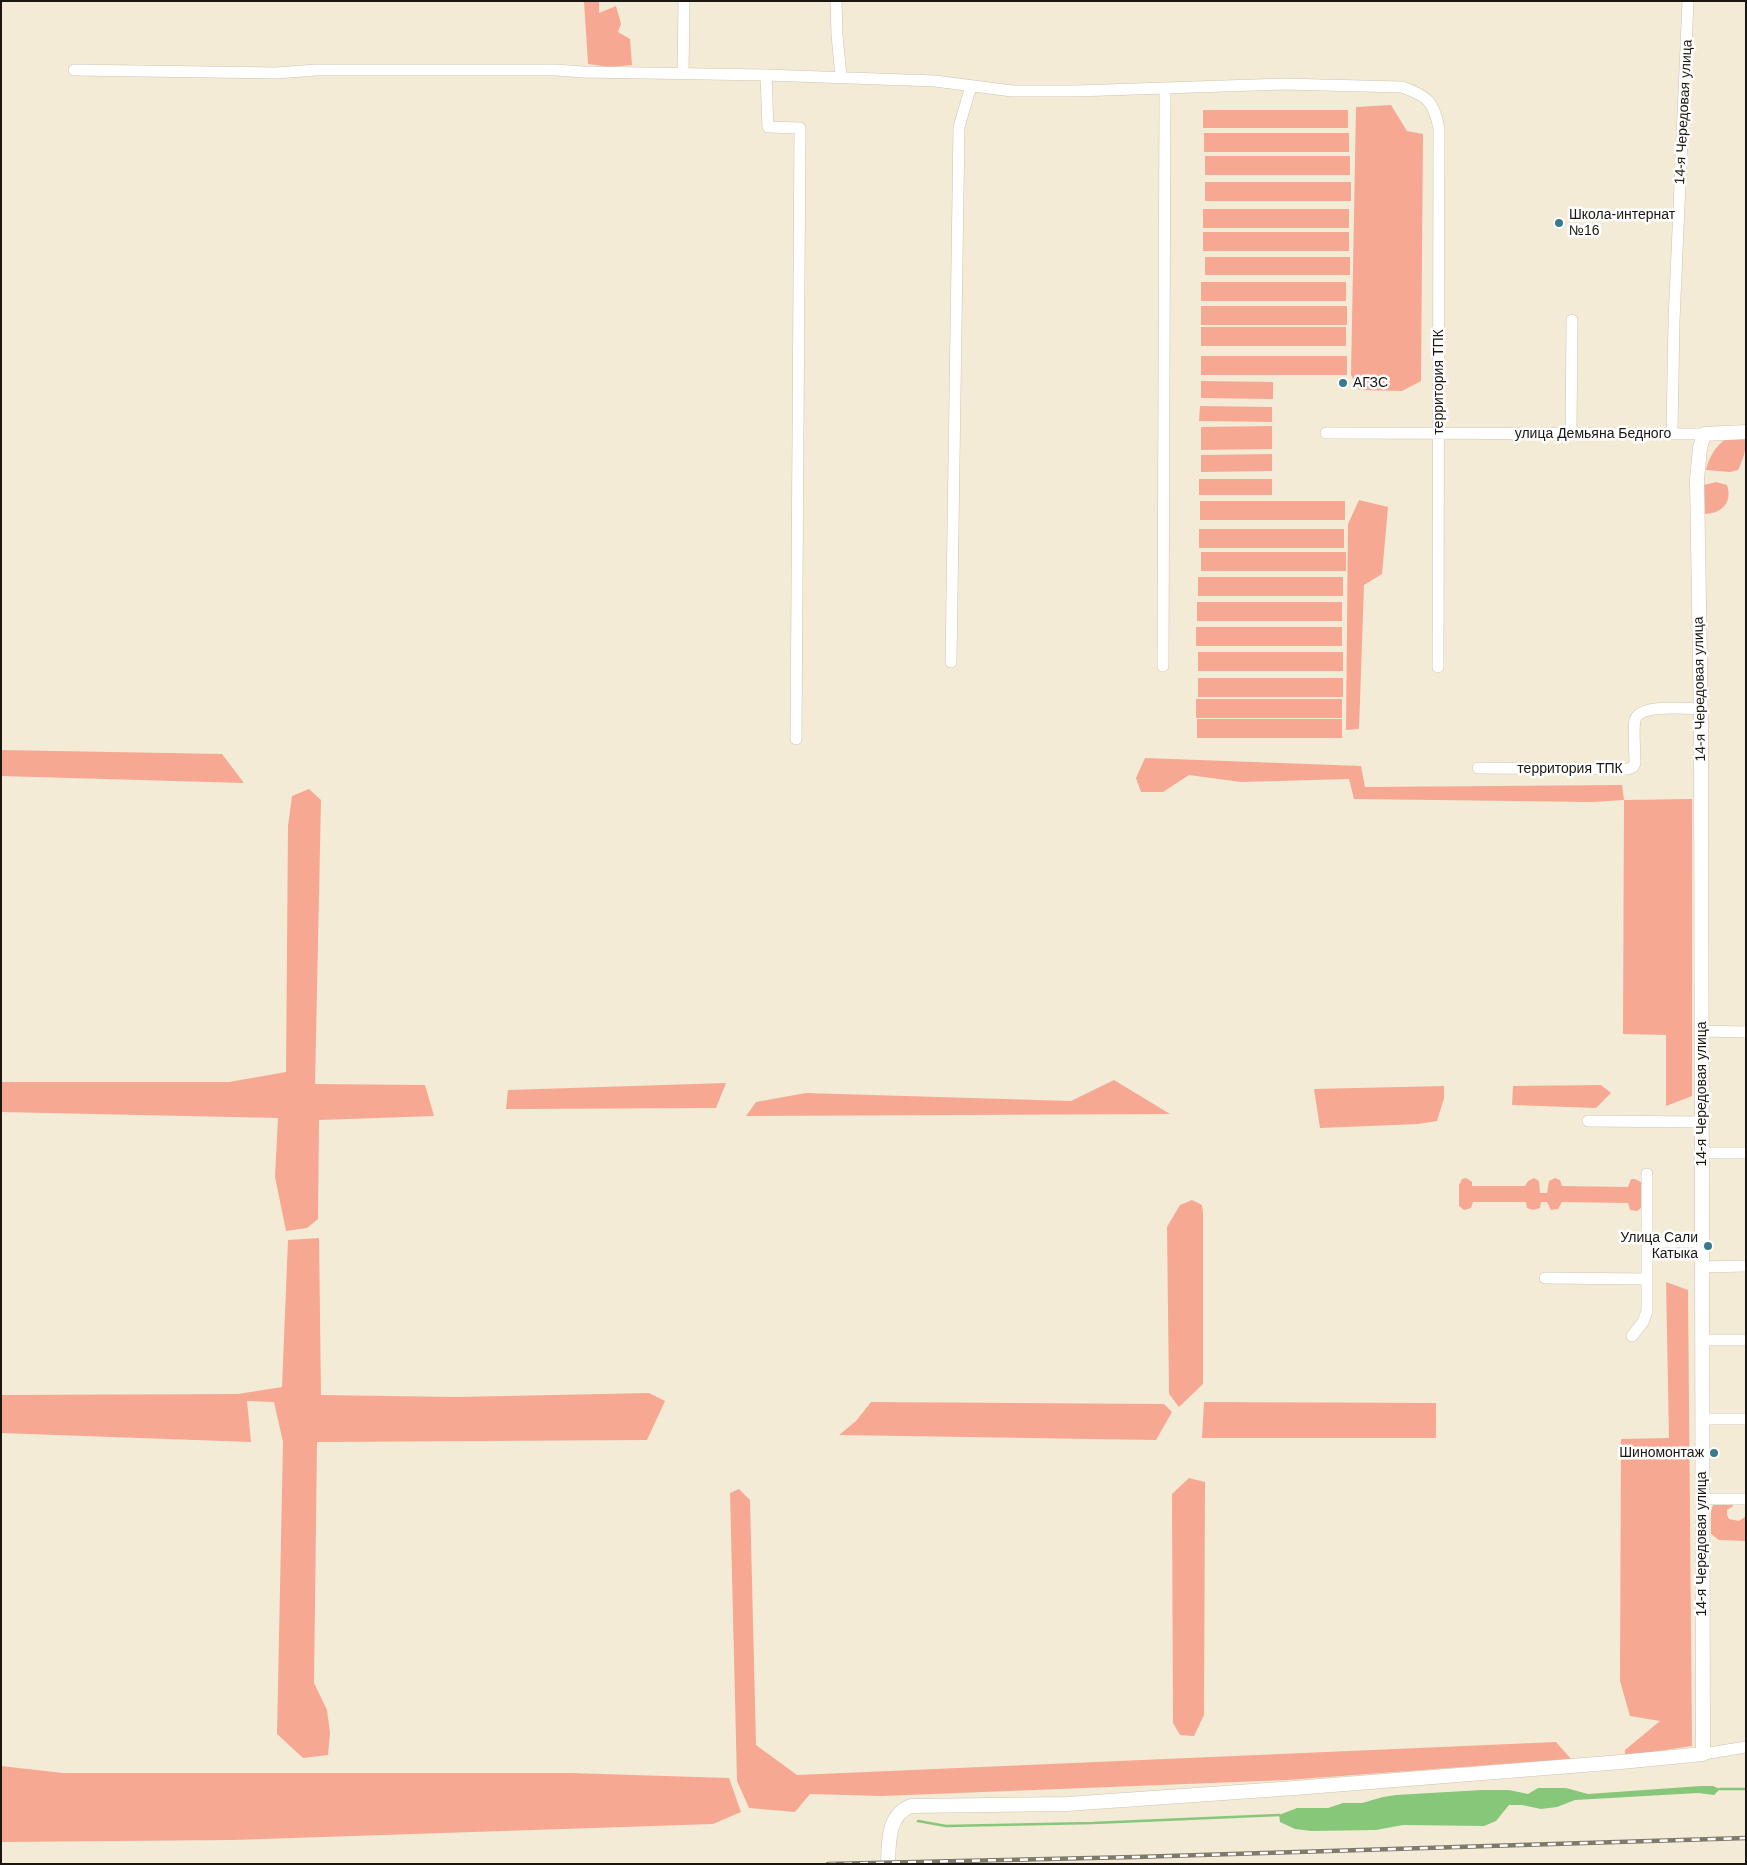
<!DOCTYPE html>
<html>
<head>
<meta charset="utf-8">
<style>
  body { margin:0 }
  #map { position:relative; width:1747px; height:1865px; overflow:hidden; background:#f4ebd6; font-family:Arial,sans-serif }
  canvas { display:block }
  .frame { position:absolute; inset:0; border:2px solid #1b1710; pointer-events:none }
</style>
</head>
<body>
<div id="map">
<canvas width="1747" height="1865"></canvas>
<div class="frame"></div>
</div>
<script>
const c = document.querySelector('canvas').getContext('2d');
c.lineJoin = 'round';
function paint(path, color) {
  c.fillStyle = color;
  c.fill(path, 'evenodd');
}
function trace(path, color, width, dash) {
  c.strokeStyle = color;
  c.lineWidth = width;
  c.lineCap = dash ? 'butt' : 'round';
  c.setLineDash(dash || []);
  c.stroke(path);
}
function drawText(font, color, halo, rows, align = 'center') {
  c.font = font + ' Arial,sans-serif';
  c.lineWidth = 5;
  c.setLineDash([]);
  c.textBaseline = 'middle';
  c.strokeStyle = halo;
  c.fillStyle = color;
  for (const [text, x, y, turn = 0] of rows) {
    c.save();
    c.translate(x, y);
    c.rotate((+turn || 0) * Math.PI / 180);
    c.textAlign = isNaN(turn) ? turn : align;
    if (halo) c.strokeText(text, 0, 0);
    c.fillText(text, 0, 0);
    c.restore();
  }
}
paint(new Path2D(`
  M 584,1 L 599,1 L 599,13 L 616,6 L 621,24 L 618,32 L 630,39 L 632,65 L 609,67 L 588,64 Z
  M 1391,105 L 1407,131 L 1423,134 L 1421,381 L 1402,391 L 1359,390 L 1351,375 L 1356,107 Z
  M 1203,110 L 1348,110 L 1348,128 L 1203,128 Z
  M 1204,133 L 1349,133 L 1349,152 L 1204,152 Z
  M 1205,156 L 1350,156 L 1350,175 L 1205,175 Z
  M 1205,182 L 1351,182 L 1351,201 L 1205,201 Z
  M 1203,209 L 1349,209 L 1349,228 L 1203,228 Z
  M 1203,232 L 1349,232 L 1349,251 L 1203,251 Z
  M 1205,257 L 1350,257 L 1350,275 L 1205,275 Z
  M 1201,282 L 1346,282 L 1346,301 L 1201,301 Z
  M 1201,306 L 1347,306 L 1347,325 L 1201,325 Z
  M 1201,327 L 1346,327 L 1346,346 L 1201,346 Z
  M 1201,356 L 1347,356 L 1347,375 L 1201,375 Z
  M 1201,381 L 1273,382 L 1273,399 L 1201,398 Z
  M 1200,406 L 1272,407 L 1272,422 L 1199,421 Z
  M 1272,426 L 1272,449 L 1201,450 L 1201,427 Z
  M 1730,436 L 1745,438 C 1747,449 1743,460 1738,470 L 1730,472 L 1706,470 C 1709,456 1717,444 1730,436 Z
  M 1272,454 L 1272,471 L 1201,472 L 1201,455 Z
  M 1199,479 L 1272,479 L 1272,495 L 1199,495 Z
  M 1716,482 L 1727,485 C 1733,503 1721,514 1704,514 L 1704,485 Z
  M 1359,500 L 1388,507 L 1382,574 L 1364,585 L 1359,729 L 1346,730 L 1348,524 Z
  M 1200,501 L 1345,501 L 1345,520 L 1200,520 Z
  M 1199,529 L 1344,529 L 1344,548 L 1199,548 Z
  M 1201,552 L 1346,552 L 1346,571 L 1201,571 Z
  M 1198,577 L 1343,577 L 1343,596 L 1198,596 Z
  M 1197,602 L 1342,602 L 1342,621 L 1197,621 Z
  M 1196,627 L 1342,627 L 1342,646 L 1196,646 Z
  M 1198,652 L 1343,652 L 1343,671 L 1198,671 Z
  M 1198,678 L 1343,678 L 1343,697 L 1198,697 Z
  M 1196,699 L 1342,699 L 1342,718 L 1196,718 Z
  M 1197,719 L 1342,719 L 1342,738 L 1197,738 Z
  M 1,750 L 222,754 L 244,783 L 1,776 Z
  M 1145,758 L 1361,766 L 1365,787 L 1622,785 L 1624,800 L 1692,799 L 1692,1096 L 1666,1106 L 1666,1035 L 1623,1034 L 1624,800 L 1593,802 L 1354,799 L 1349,779 L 1241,782 L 1189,775 L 1163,792 L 1141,792 L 1136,778 Z
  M 309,789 L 321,800 L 315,1084 L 425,1085 L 434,1116 L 319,1120 L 318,1219 L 307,1228 L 286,1231 L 275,1177 L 278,1118 L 1,1112 L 1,1082 L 229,1082 L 286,1072 L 288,826 L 292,796 Z
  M 1114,1080 L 1170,1114 L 746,1116 L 756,1102 L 806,1093 L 1071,1101 Z
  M 726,1083 L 716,1108 L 506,1109 L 508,1090 Z
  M 1601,1085 L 1611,1093 L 1596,1108 L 1512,1105 L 1513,1086 Z
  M 1444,1086 L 1444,1098 L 1437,1121 L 1418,1124 L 1320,1128 L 1314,1089 Z
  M 1466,1178 L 1472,1182 L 1472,1186 L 1525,1186 L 1528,1181 L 1534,1178 L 1539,1181 L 1540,1193 L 1547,1193 L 1549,1181 L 1555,1178 L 1560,1180 L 1562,1186 L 1628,1187 L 1631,1179 L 1635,1179 L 1641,1182 L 1642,1185 L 1641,1208 L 1637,1211 L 1630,1210 L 1628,1203 L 1562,1202 L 1558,1209 L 1551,1210 L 1547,1202 L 1541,1202 L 1540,1208 L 1533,1210 L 1527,1208 L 1526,1202 L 1473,1202 L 1471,1208 L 1464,1210 L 1459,1206 L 1459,1185 L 1462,1179 Z
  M 1192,1200 L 1202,1205 L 1203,1213 L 1203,1384 L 1179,1407 L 1169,1394 L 1167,1227 L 1180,1205 Z
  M 319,1238 L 321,1395 L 457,1397 L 649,1393 L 665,1401 L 647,1440 L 317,1442 L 314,1683 L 327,1710 L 330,1733 L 328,1755 L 303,1758 L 277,1734 L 283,1442 L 274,1402 L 247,1401 L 251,1442 L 1,1433 L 1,1395 L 238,1394 L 282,1387 L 288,1240 Z
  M 1666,1282 L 1688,1290 L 1692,1746 L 1625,1756 L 1625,1750 L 1660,1721 L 1630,1716 L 1620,1681 L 1621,1439 L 1669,1438 Z
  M 871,1402 L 1164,1404 L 1172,1412 L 1156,1440 L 839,1435 L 856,1421 Z
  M 1204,1402 L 1436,1403 L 1436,1438 L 1202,1438 Z
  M 1189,1478 L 1205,1482 L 1204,1715 L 1194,1736 L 1180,1735 L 1173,1723 L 1172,1494 Z
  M 739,1489 L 750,1500 L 756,1745 L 797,1775 L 1556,1742 L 1571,1759 L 1287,1780 L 882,1796 L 810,1794 L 795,1812 L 749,1808 L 737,1781 L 730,1493 Z
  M 1733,1502 L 1733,1506 L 1727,1510 L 1727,1515 L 1729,1519 L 1739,1521 L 1746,1516 L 1746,1541 L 1719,1540 L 1711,1534 L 1711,1509 L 1714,1504 Z
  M 1,1766 L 63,1773 L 570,1773 L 729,1778 L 741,1812 L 713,1824 L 233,1840 L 1,1842 Z`), '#f6a893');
paint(new Path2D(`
  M 1701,1786 L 1713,1786 L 1720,1789 L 1714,1795 L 1698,1793 L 1575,1800 L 1557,1807 L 1541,1809 L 1522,1805 L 1509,1805 L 1496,1821 L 1484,1826 L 1403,1825 L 1376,1830 L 1311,1831 L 1295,1829 L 1280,1822 L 1279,1815 L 1297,1808 L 1328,1808 L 1343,1803 L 1362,1803 L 1383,1797 L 1396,1795 L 1482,1790 L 1509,1790 L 1528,1794 L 1538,1788 L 1566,1788 L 1588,1794 Z`), '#86c779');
trace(new Path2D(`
  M 1720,1789 L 1746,1789
  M 918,1821 L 946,1826 L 1093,1823 L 1279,1815`), '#86c779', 2.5);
const minor = new Path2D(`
  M 836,1 L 837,35 L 841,77
  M 74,70 L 276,73 L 316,70 L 556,70 L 583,72 L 766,75 L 935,81 L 1012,91 L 1076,91 L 1283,84 L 1402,87 C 1428,96 1434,102 1439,129 L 1438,667
  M 683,74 L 684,1
  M 766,75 L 768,127 L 800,128 L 796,739
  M 1326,433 L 1704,434
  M 1672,433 L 1674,321 L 1688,1
  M 1571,434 L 1572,320
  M 951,662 L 959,127 L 971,86
  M 1163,666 L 1165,89
  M 1478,768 L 1628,769 L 1633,767 L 1635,763 C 1635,753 1633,729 1635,720 C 1640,703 1686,709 1701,709
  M 1701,1031 L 1746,1032
  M 1588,1121 L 1702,1122
  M 1702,1153 L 1746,1153
  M 1647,1242 L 1702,1242
  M 1702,1267 L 1746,1266
  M 1545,1278 L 1647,1279
  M 1632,1336 L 1643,1322 L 1647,1311 L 1647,1174
  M 1702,1340 L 1746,1340
  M 1702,1419 L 1746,1419
  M 1702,1499 L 1746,1499
  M 1703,1754 L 1746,1747`);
const major = new Path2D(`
  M 888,1864 C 889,1842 887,1815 911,1806 L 1067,1804 L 1295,1788 L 1621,1762 L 1703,1754 L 1701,726 L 1697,479 L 1700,448 L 1704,434 L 1746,432`);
trace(minor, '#ccc3af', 12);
trace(major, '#ccc3af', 15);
trace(minor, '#fff', 11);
trace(major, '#fff', 14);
const rail = new Path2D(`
  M 828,1864 L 1136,1857 L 1746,1838`);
trace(rail, '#7f796b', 4.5);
trace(rail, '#fff', 2.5, [8]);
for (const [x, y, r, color] of [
  [1559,223,5,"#397b8d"],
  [1343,383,5,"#397b8d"],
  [1708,1246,5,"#397b8d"],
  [1714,1453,5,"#397b8d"]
]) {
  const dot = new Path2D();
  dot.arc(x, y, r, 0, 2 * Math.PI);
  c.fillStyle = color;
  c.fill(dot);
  trace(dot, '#fff', 2);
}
drawText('14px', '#1b1710', '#fff', [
  ["14-я Чередовая улица",1684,112,-87],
  ["территория ТПК",1439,382,-90],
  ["улица Демьяна Бедного",1593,434],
  ["14-я Чередовая улица",1700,689,-91],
  ["территория ТПК",1570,769],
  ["14-я Чередовая улица",1702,1094,-90],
  ["14-я Чередовая улица",1702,1544,-90]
]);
drawText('14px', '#1b1710', '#fff', [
  ["Школа-интернат",1569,215],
  ["№16",1569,231],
  ["АГЗС",1353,383],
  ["Улица Сали",1698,1238,"right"],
  ["Катыка",1698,1254,"right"],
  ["Шиномонтаж",1704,1453,"right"]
], 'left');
</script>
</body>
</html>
